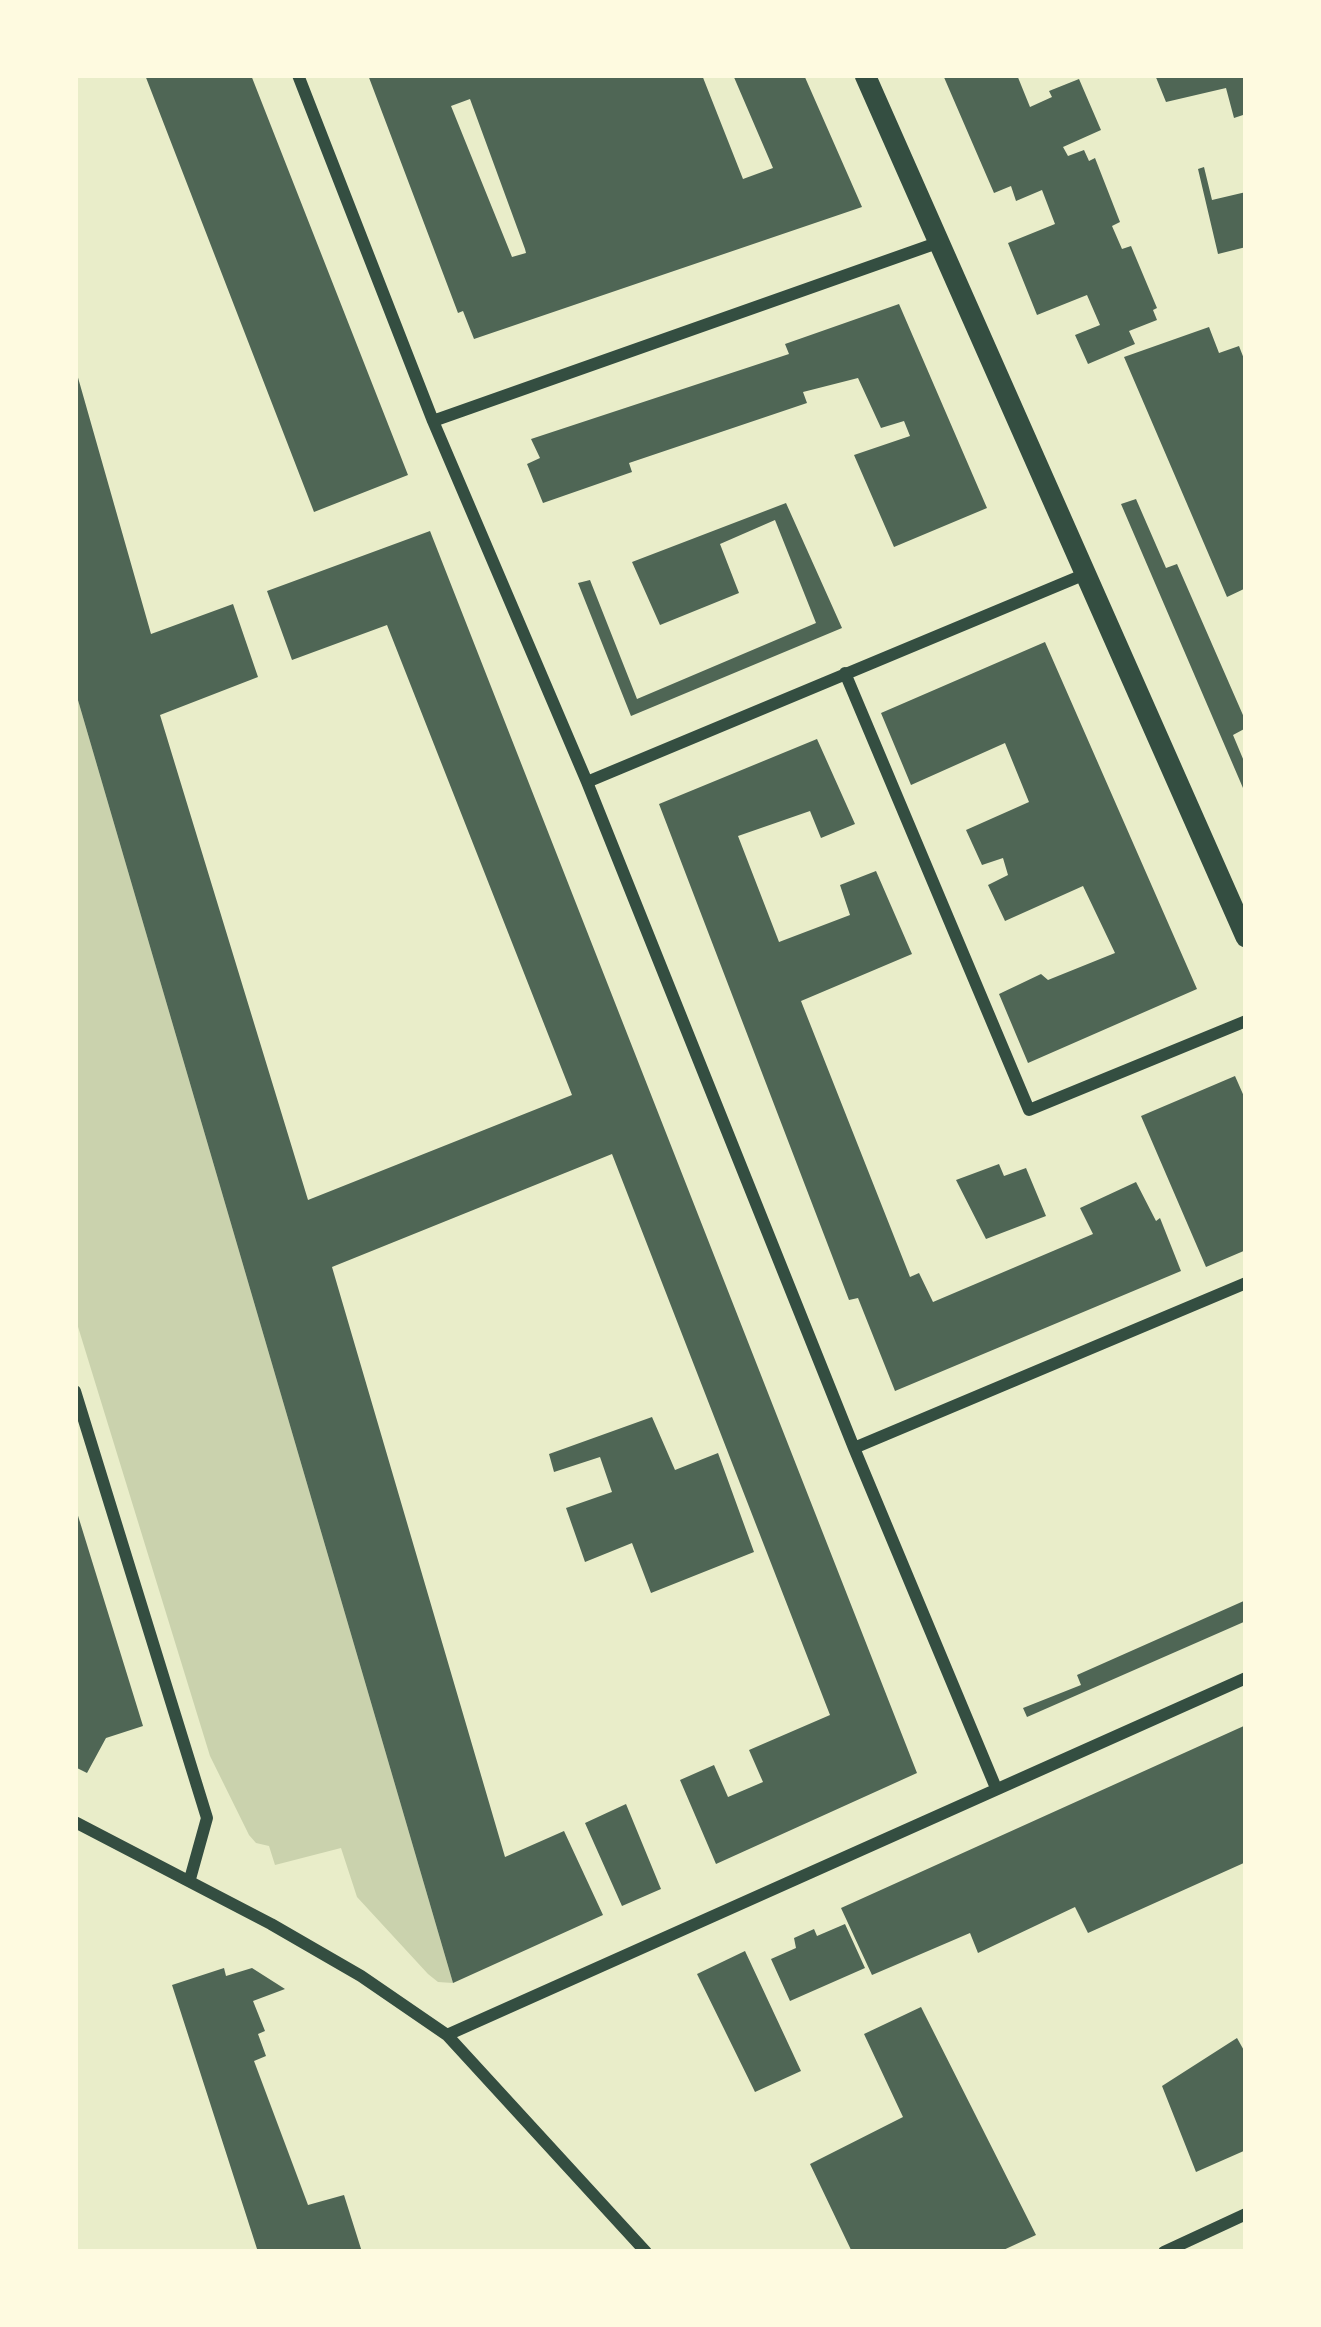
<!DOCTYPE html>
<html>
<head>
<meta charset="utf-8">
<style>
  body { margin:0 }
  #map { position:relative; width:1321px; height:2327px; overflow:hidden; background:#e9edc9; font-family:Karla,sans-serif }
  canvas { display:block }
  .frame { position:absolute; inset:0; border:78px solid #fefae0; pointer-events:none }
</style>
</head>
<body>
<div id="map">
<canvas width="1321" height="2327"></canvas>
<div class="frame"></div>
</div>
<script>
const c = document.querySelector('canvas').getContext('2d');
c.lineJoin = 'round';
function paint(path, color) {
  c.fillStyle = color;
  c.fill(path, 'evenodd');
}
function trace(path, color, width, dash) {
  c.strokeStyle = color;
  c.lineWidth = width;
  c.lineCap = dash ? 'butt' : 'round';
  c.setLineDash(dash || []);
  c.stroke(path);
}
paint(new Path2D(`
  M 75,690 L 453,1983 L 438,1982 L 428,1974 L 357,1897 L 341,1848 L 275,1865 L 269,1846 L 256,1843 L 249,1835 L 210,1756 L 75,1317 Z`), '#cad2ad');
paint(new Path2D(`
  M 145,75 L 251,75 L 408,475 L 314,512 Z
  M 368,75 L 702,75 L 743,179 L 773,168 L 733,75 L 804,75 L 862,207 L 474,339 L 463,311 L 458,313 ZM 470,99 L 525,249 L 526,253 L 512,257 L 451,106 Z
  M 943,75 L 1017,75 L 1030,107 L 1052,97 L 1049,91 L 1079,79 L 1101,130 L 1063,147 L 1068,156 L 1084,150 L 1089,161 L 1095,158 L 1120,222 L 1112,226 L 1122,249 L 1131,246 L 1157,308 L 1153,310 L 1157,320 L 1129,331 L 1135,344 L 1088,364 L 1075,335 L 1100,325 L 1087,295 L 1037,315 L 1008,243 L 1055,224 L 1042,190 L 1016,201 L 1011,186 L 994,193 Z
  M 1155,75 L 1246,75 L 1246,114 L 1234,118 L 1226,88 L 1166,102 Z
  M 1204,167 L 1212,200 L 1246,192 L 1246,247 L 1218,254 L 1198,169 Z
  M 899,304 L 987,508 L 894,547 L 854,455 L 910,436 L 904,421 L 881,428 L 858,378 L 803,392 L 807,403 L 629,463 L 632,472 L 543,503 L 527,464 L 540,458 L 531,439 L 789,354 L 785,344 Z
  M 1209,327 L 1219,353 L 1239,346 L 1246,364 L 1246,588 L 1227,597 L 1124,357 Z
  M 75,367 L 151,634 L 233,604 L 258,677 L 160,715 L 308,1200 L 572,1095 L 387,625 L 292,660 L 267,591 L 430,531 L 917,1773 L 716,1864 L 680,1780 L 714,1765 L 728,1797 L 763,1782 L 749,1750 L 830,1715 L 612,1154 L 332,1267 L 505,1857 L 564,1831 L 603,1915 L 453,1983 L 75,690 Z
  M 1136,499 L 1166,568 L 1177,564 L 1246,722 L 1246,728 L 1233,735 L 1246,766 L 1246,795 L 1121,504 Z
  M 786,503 L 842,628 L 631,716 L 578,583 L 590,580 L 637,699 L 816,623 L 775,520 L 720,544 L 739,593 L 660,625 L 632,562 Z
  M 1045,642 L 1197,989 L 1028,1063 L 999,994 L 1041,974 L 1048,980 L 1115,953 L 1083,886 L 1005,921 L 988,885 L 1008,875 L 1003,858 L 982,865 L 966,830 L 1029,802 L 1005,743 L 911,785 L 881,713 Z
  M 817,739 L 855,824 L 821,838 L 810,811 L 738,836 L 779,942 L 850,915 L 840,885 L 876,871 L 912,954 L 801,1001 L 910,1277 L 919,1273 L 933,1302 L 1093,1234 L 1080,1208 L 1136,1182 L 1156,1221 L 1160,1218 L 1181,1271 L 895,1391 L 858,1298 L 849,1300 L 659,804 Z
  M 1235,1076 L 1246,1101 L 1246,1250 L 1206,1267 L 1141,1116 Z
  M 999,1164 L 1004,1176 L 1026,1168 L 1046,1216 L 986,1239 L 956,1180 Z
  M 652,1417 L 675,1470 L 718,1453 L 754,1552 L 651,1593 L 632,1543 L 585,1562 L 566,1508 L 612,1492 L 600,1457 L 554,1472 L 549,1454 Z
  M 75,1506 L 143,1726 L 106,1738 L 87,1773 L 75,1767 Z
  M 1246,1600 L 1246,1621 L 1027,1717 L 1023,1708 L 1081,1685 L 1077,1675 Z
  M 1246,1725 L 1246,1862 L 1088,1933 L 1075,1907 L 978,1953 L 970,1933 L 872,1975 L 841,1908 Z
  M 626,1804 L 661,1889 L 622,1906 L 585,1823 Z
  M 845,1924 L 865,1968 L 790,2001 L 771,1959 L 796,1948 L 794,1938 L 814,1929 L 817,1936 Z
  M 745,1951 L 801,2071 L 755,2092 L 697,1974 Z
  M 224,1968 L 226,1976 L 252,1968 L 285,1989 L 253,2001 L 265,2031 L 258,2034 L 266,2056 L 254,2061 L 308,2205 L 344,2195 L 362,2252 L 258,2252 L 172,1985 Z
  M 921,2007 L 1036,2235 L 999,2252 L 852,2252 L 810,2164 L 903,2117 L 864,2034 Z
  M 1237,2038 L 1246,2054 L 1246,2150 L 1196,2172 L 1162,2086 Z`), '#4f6655');
trace(new Path2D(`
  M 298,75 L 433,421 L 587,782 L 854,1448 L 996,1788
  M 433,421 L 937,243
  M 845,673 L 1029,1110 L 1246,1021
  M 587,782 L 1083,575
  M 75,1391 L 207,1818 L 190,1879
  M 854,1448 L 1246,1283
  M 75,1822 L 271,1924 L 361,1976 L 447,2035 L 646,2252
  M 447,2035 L 1246,1678
  M 1164,2252 L 1246,2214`), '#344e41', 12);
trace(new Path2D(`
  M 865,75 L 1246,937`), '#344e41', 21);
</script>
</body>
</html>
